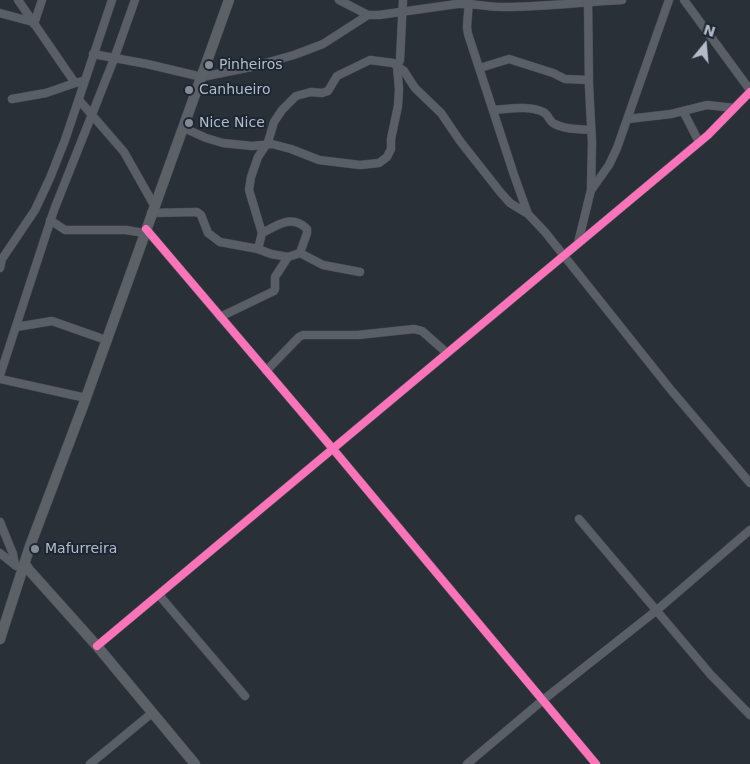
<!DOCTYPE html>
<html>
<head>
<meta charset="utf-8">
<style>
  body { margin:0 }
  #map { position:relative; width:750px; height:764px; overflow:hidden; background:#2a3038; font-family:"DejaVu Sans",sans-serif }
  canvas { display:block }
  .north { position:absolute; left:680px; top:20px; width:50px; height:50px; -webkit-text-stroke:4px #1d2633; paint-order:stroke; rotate:17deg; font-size:14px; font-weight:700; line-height:20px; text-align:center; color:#b4bcc9 }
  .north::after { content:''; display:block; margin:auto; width:18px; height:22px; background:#b4bcc9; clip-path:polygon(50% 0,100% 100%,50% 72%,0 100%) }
</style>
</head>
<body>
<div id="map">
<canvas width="750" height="764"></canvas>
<div class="north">N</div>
</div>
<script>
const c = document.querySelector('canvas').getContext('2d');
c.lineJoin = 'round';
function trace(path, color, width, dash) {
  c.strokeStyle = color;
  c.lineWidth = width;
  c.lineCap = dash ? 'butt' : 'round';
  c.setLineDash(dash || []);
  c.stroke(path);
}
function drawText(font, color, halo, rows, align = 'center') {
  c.font = font + ' "DejaVu Sans",sans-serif';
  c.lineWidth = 4;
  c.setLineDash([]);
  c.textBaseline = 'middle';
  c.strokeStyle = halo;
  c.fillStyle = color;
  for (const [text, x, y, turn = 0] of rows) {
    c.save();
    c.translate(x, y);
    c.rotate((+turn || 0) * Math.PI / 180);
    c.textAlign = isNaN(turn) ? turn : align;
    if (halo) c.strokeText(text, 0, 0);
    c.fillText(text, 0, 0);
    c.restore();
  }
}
const minor = new Path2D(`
  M 18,0 L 75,83 L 84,81
  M 339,0 L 368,15 L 379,15 L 457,4 C 473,3 487,7 503,7 C 543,7 583,2 622,0
  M 469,0 L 467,27 L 468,34 L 514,175 L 528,214 L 545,232 L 671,390 L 750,483
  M 684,0 L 750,90
  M 0,13 L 33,22
  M 34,24 L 42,0
  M 93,54 L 147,64 L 202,77 L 251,67 L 294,55 L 323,44 L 368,15
  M 480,68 L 509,59 L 553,73 L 565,79 L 589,80
  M 12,99 L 46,93 L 75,83
  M 79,100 L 124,152 L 154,205
  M 493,110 C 508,109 529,105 543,112 C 548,114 549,120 553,123 C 564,130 580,129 591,130
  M 683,111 L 699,142
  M 628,119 L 671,114 L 707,105 L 734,108
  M 184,128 L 206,138 L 223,143 L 252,146 L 272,144 L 291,149 L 319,160 L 360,165 L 379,163 L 387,157 L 391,149 L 391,139 L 398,106 L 399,89 L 397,66 L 400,60 L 403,0
  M 592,189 L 609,165 L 617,148 L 669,0
  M 151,213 L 197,212 L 201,215 L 208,233 L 220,242 L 258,249 L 271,254 L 288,257 L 300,253 L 323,265 L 360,272
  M 50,220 L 65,230 L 126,230 L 144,233
  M 146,229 L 333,449 L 596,764
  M 262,233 C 278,225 292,214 307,229 L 307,233 L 300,253
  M 578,243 L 591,190 L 592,142 L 589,86 L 588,0
  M 258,249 L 262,233 L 249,190 L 251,177 L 258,157 L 268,142 L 274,122 L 282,110 L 296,96 L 311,92 L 322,93 L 328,91 L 337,76 L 370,60 L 393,63 L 404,71 L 415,88 L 441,113 L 460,141 L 501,193 L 510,203 L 528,214
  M 0,268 L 2,259 L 35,210 L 50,178 L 65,140 L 112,0
  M 220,317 L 274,291 L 275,289 L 275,277 L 288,257
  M 16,327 L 52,321 L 106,340
  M 266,371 L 299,337 L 303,335 L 358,335 L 414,329 L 422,331 L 447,353
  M 0,375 L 54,210 L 114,59 L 135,0
  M 0,379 L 86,398
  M 579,519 L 711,675 L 750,715
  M 0,522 L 13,554 L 15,565
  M 0,553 L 16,566
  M 159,595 L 245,696
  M 97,646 L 708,135 L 750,92
  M 90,764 L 152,713
  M 467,764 L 543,700 L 657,610 L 750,530`);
const major = new Path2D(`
  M 25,564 L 29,570 L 97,646 L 195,764
  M 0,639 L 30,546 L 83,406 L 229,0`);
trace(minor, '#484c53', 9);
trace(major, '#484c55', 11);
trace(minor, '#5a5e66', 8);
trace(major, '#5c6168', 10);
trace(new Path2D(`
  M 146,229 L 333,449 L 596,764
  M 97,646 L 708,135 L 750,92`), '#fb73b8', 8);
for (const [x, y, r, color] of [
  [209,65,5,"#848b96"],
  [189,90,5,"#848b96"],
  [189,123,5,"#848b96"],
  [35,549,5,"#848b96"]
]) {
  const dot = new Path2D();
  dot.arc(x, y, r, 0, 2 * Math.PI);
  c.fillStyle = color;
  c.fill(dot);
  trace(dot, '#1d2633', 2);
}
drawText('14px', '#b4bcc9', '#1d2633', [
  ["Pinheiros",219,65],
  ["Canhueiro",199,90],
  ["Nice Nice",199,123],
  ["Mafurreira",45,549]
], 'left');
</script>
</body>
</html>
